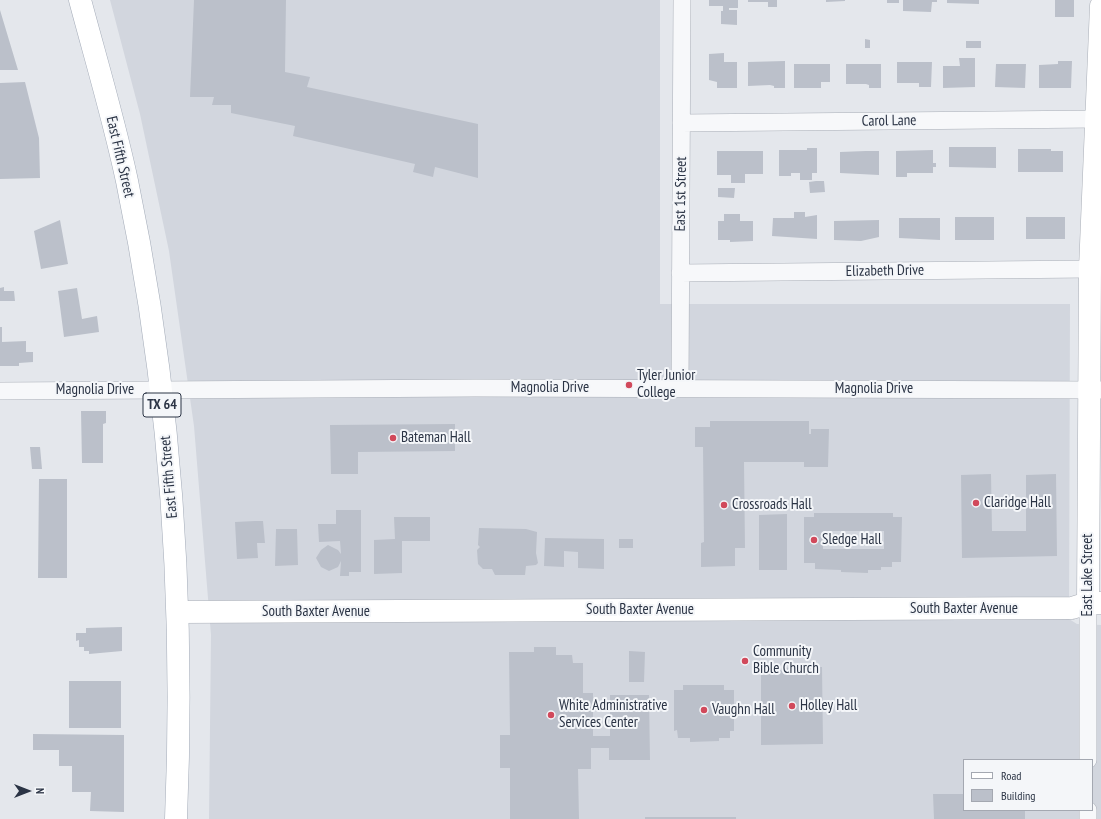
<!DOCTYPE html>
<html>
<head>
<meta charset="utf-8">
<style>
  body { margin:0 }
  #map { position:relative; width:1101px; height:819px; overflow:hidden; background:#e4e7ec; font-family:"PT Sans Narrow",sans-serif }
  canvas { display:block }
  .legend { position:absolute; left:963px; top:759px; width:130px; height:52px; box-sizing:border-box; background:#f4f6f9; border:1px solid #a4a8b1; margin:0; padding:5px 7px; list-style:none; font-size:12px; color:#2b3445 }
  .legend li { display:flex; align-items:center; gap:8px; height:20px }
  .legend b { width:20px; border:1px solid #a4a8b1 }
  .north { position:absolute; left:8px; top:771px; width:40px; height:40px; -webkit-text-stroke:3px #f4f6f9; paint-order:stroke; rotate:90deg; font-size:11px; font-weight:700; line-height:16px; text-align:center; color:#2b3445 }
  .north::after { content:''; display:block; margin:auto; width:14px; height:18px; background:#2b3445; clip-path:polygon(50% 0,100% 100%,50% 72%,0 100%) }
</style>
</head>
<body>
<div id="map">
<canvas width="1101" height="819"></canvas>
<ul class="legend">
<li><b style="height:5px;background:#fff"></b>Road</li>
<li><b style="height:11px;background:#bbc0ca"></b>Building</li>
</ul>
<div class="north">N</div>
</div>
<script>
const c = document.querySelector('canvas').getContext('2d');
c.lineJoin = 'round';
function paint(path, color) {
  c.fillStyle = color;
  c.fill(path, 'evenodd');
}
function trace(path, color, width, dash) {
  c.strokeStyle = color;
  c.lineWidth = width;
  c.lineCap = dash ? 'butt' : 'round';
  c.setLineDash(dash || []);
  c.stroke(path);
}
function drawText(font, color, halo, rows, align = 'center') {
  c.font = font + ' "PT Sans Narrow",sans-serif';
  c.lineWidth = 4;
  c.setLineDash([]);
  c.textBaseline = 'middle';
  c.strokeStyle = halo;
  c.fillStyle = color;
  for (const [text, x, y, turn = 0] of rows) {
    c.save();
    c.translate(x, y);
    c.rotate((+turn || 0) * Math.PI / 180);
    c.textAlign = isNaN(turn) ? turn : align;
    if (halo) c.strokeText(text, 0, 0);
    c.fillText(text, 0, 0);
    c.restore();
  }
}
paint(new Path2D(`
  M 110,0 L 660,0 L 660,304 L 1070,304 L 1069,619 L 1077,624 L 1101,625 L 1101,819 L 209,819 L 211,635 L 194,426 L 169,251 L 140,114 ZM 964,760 L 1092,760 L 1092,810 L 964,810 Z`), '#d2d6de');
paint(new Path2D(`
  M 194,0 L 286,0 L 285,72 L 310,77 L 307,87 L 478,124 L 478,178 L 435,167 L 433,177 L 413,172 L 415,164 L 293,136 L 295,126 L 231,113 L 231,105 L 212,105 L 214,97 L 190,97 Z
  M 709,0 L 738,0 L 738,8 L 729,8 L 729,10 L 737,10 L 737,25 L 721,24 L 721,11 L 723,11 L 723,6 L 709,6 Z
  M 748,0 L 777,0 L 777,7 L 768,7 L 768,2 L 748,2 Z
  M 826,0 L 845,0 L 845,1 L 826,2 Z
  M 887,0 L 899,0 L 899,3 L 887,3 Z
  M 903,0 L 937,0 L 937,2 L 932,2 L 931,12 L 903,11 Z
  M 947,0 L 979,0 L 979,4 L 947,3 Z
  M 1055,0 L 1074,0 L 1074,17 L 1055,17 Z
  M 0,10 L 18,70 L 0,70 Z
  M 865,39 L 870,40 L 870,48 L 865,48 Z
  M 966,41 L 981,41 L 981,48 L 966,48 Z
  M 724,53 L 724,62 L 737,62 L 737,88 L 717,88 L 717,82 L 709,80 L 709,54 Z
  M 959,58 L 975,58 L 975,87 L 943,88 L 943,66 L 960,66 Z
  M 785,61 L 785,88 L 774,88 L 774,86 L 770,85 L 748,86 L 748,62 Z
  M 1058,61 L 1072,61 L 1071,88 L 1039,88 L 1039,65 L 1058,64 Z
  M 897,62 L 932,62 L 931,87 L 919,87 L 919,83 L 897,83 Z
  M 794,64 L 830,64 L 830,82 L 821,82 L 821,88 L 794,88 Z
  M 846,64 L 881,64 L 881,88 L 869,88 L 869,85 L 866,84 L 846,84 Z
  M 996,64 L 1026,64 L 1025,88 L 995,87 Z
  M 25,82 L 39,138 L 40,178 L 0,179 L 0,83 Z
  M 949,147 L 996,147 L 996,168 L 949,167 Z
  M 807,148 L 817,148 L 817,173 L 812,173 L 812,180 L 800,180 L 800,173 L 791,173 L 791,176 L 779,176 L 779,150 L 807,150 Z
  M 1018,149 L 1051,149 L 1051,151 L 1063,151 L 1063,172 L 1018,172 Z
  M 933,150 L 933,163 L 936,163 L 936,167 L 933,167 L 933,173 L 907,173 L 907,177 L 896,177 L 896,151 Z
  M 717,151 L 763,151 L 763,174 L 745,174 L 745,183 L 731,183 L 731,175 L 717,175 Z
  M 866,151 L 879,151 L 879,175 L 840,173 L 840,152 Z
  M 816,181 L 824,181 L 825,192 L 810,193 L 809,182 Z
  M 718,188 L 735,188 L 734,198 L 718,197 Z
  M 794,212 L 805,212 L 805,217 L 817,215 L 817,239 L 772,236 L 773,218 L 794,218 Z
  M 724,214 L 740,214 L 740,221 L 753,221 L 753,241 L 730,242 L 730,240 L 718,240 L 718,221 L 724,221 Z
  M 955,217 L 994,217 L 994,240 L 955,240 Z
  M 1026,217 L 1065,217 L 1065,239 L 1026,239 Z
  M 899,218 L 940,218 L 940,240 L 899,238 Z
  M 60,220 L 68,264 L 41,269 L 34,231 Z
  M 879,220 L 879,237 L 861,241 L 834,240 L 834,221 Z
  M 4,287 L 4,291 L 14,291 L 15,301 L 0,301 L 0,288 Z
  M 77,288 L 82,319 L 97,316 L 99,332 L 64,337 L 58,291 Z
  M 0,327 L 2,327 L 2,342 L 26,341 L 26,352 L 33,352 L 33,362 L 19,363 L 19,366 L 0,366 Z
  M 81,411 L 106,411 L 106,423 L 103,424 L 103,463 L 82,463 Z
  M 710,421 L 809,421 L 809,434 L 811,434 L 811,429 L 829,429 L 828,467 L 804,467 L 804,462 L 744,462 L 745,548 L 735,548 L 735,566 L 701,567 L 701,543 L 704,542 L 703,447 L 695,447 L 695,427 L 710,427 Z
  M 455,424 L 455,451 L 358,452 L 358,474 L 331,474 L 330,425 Z
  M 30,447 L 40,447 L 42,469 L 32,469 Z
  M 991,474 L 992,531 L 1026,531 L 1026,475 L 1056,474 L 1057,556 L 962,558 L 961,475 Z
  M 39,479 L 67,479 L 67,578 L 38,578 Z
  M 336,510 L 361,510 L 361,572 L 349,572 L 349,576 L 340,576 L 341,561 L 338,567 L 329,571 L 321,567 L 316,558 L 321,550 L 328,545 L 338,550 L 341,554 L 340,541 L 319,542 L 318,524 L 336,524 Z
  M 814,513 L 893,513 L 893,517 L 902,517 L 901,562 L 892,562 L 892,567 L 881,567 L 881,570 L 868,570 L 868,573 L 841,572 L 841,570 L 815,569 L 815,563 L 804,563 L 804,517 L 814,517 ZM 823,531 L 884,531 L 884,549 L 823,549 Z
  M 787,514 L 787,570 L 759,570 L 759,515 Z
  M 394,517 L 430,517 L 430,541 L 402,541 L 402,573 L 374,574 L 374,540 L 395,539 Z
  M 255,521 L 263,521 L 265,543 L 257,543 L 258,558 L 237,559 L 235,522 Z
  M 479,528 L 526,529 L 537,532 L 536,553 L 538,563 L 536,565 L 526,566 L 525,575 L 495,575 L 492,569 L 483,569 L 478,564 L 477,550 L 480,547 L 478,545 Z
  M 276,529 L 297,529 L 298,565 L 275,566 Z
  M 545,538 L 604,539 L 604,569 L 578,568 L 578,552 L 564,551 L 564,567 L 544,566 Z
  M 619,539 L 633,539 L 633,548 L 619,548 Z
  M 122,627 L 122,651 L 89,654 L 89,651 L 84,651 L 84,647 L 79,647 L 79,640 L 76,641 L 76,633 L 86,633 L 86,628 Z
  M 534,647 L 556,647 L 556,655 L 572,655 L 573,663 L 583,663 L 583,693 L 593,693 L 593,736 L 610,736 L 610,695 L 649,695 L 650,760 L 609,760 L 609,748 L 591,748 L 591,769 L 578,769 L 579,819 L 510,819 L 510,768 L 500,768 L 500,735 L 510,735 L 509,652 L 534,652 Z
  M 629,651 L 645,652 L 644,682 L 629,682 Z
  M 822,667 L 823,744 L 761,745 L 761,668 Z
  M 69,681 L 121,681 L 121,728 L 69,728 Z
  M 683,685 L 724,685 L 724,690 L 734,690 L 734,731 L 730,731 L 730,738 L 719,738 L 719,741 L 690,742 L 690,738 L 678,738 L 677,730 L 674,731 L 674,690 L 683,690 Z
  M 33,734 L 124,735 L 124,812 L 90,811 L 91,792 L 72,792 L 72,766 L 59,766 L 59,750 L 33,750 Z
  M 933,794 L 964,794 L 964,810 L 1025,810 L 1025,819 L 934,819 Z
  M 645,817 L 736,817 L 736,819 L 645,819 Z`), '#bbc0ca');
const street = new Path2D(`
  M 681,123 L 1097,119
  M 680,273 L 1090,269
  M 680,388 L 682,0
  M 0,391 L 475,388 L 1101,390
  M 1088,603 L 1088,760
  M 1088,810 L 1088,819`);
const secondary = new Path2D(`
  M 1088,603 L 1090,269 L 1101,6
  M 178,612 L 1072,608 L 1088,603 L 1101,603`);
const primary = new Path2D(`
  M 80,0 C 96,60 114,120 127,181 C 171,391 185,606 176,819`);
trace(street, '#a9aeb7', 18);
trace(secondary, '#a9aeb7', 23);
trace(primary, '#a3abb8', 23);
trace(street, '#f7f8fa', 17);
trace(secondary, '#fff', 22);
trace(primary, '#fff', 22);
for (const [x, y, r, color] of [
  [629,385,4,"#d1495b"],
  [393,438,4,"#d1495b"],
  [976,503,4,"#d1495b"],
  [724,505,4,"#d1495b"],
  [814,540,4,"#d1495b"],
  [745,661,4,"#d1495b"],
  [792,706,4,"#d1495b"],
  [704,710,4,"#d1495b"],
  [551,715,4,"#d1495b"]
]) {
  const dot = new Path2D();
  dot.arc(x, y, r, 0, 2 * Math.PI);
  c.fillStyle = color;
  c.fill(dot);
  trace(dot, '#f4f6f9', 1.5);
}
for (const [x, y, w] of [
  [162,405,38]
]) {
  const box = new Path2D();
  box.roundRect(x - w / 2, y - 12, w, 24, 3);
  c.fillStyle = '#f4f6f9';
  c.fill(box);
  trace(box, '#2b3445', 1);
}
drawText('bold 14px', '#2b3445', null, [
  ["TX 64",162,405]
]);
drawText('15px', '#2b3445', '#f4f6f9', [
  ["Carol Lane",889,121,-1],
  ["East Fifth Street",120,157,77],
  ["East 1st Street",681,194,-89],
  ["Elizabeth Drive",885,271,-1],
  ["Magnolia Drive",550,388],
  ["Magnolia Drive",874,389],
  ["Magnolia Drive",95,390],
  ["East Fifth Street",169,477,-95],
  ["East Lake Street",1088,575,-90],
  ["South Baxter Avenue",964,609],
  ["South Baxter Avenue",640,610],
  ["South Baxter Avenue",316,612]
]);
drawText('15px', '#2b3445', '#f4f6f9', [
  ["Tyler Junior",637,376],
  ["College",637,393],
  ["Bateman Hall",401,438],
  ["Claridge Hall",984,503],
  ["Crossroads Hall",732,505],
  ["Sledge Hall",822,540],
  ["Community",753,652],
  ["Bible Church",753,669],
  ["White Administrative",559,706],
  ["Services Center",559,723],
  ["Holley Hall",800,706],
  ["Vaughn Hall",712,710]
], 'left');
</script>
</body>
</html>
